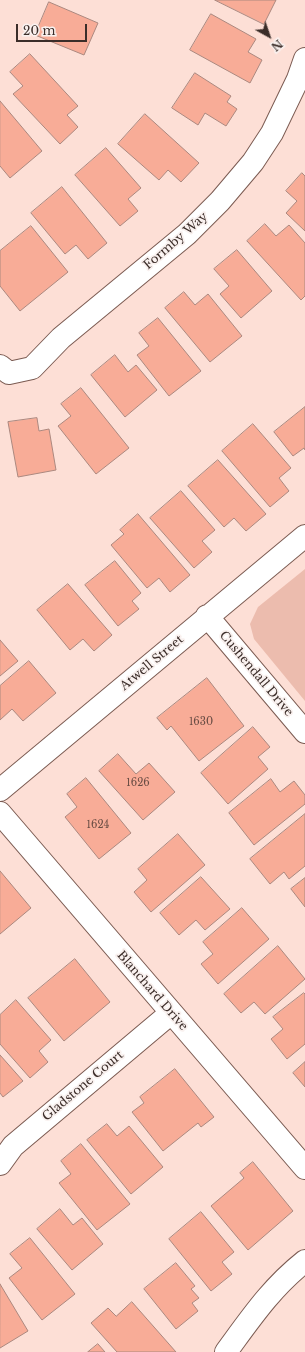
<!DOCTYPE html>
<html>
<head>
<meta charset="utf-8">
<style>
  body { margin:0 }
  #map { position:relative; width:305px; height:1352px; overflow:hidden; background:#fddfd6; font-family:"Libre Baskerville",serif }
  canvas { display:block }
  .north { position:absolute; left:249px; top:16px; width:40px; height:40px; -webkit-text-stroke:3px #f9f1ef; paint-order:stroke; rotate:140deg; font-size:11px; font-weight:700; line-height:16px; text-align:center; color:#3b2d29 }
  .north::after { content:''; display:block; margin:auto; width:14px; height:18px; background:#3b2d29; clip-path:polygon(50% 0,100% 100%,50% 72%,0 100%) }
  .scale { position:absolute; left:16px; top:24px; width:71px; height:18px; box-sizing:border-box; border:2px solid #3b2d29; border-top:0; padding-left:5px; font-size:12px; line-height:14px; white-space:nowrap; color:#3b2d29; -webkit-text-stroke:3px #f9f1ef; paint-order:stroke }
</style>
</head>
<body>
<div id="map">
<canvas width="305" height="1352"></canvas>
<div class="north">N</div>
<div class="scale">20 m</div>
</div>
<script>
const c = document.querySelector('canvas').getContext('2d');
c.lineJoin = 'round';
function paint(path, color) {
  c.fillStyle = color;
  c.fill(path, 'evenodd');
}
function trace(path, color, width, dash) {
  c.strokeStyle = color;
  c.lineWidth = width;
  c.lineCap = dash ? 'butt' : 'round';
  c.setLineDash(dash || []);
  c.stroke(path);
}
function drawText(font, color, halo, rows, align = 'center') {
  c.font = font + ' "Libre Baskerville",serif';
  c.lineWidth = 3.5;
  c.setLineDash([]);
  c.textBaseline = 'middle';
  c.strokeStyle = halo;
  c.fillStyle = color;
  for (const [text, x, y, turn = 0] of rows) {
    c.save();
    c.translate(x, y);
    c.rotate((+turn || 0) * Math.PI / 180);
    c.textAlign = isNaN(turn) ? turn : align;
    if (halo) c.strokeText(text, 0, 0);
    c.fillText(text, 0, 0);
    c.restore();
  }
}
paint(new Path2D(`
  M 305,569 L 305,701 L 254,639 L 250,624 L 258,607 Z`), '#ecbcae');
const building = new Path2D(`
  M 215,0 L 276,0 L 264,24 Z
  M 49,2 L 98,23 L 84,55 L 35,35 Z
  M 211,14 L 256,39 L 248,52 L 262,60 L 250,83 L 190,50 Z
  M 30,54 L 78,106 L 67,115 L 78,127 L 60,144 L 13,94 L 23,86 L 10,72 Z
  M 195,73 L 231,96 L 227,102 L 237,109 L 226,126 L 205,113 L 198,125 L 172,108 Z
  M 0,101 L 42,151 L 10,178 L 0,166 Z
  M 145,114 L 199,163 L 181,182 L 168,170 L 159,180 L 118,144 Z
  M 106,148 L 141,188 L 128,199 L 138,211 L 120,226 L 75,175 Z
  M 302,173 L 305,176 L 305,231 L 286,213 L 297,201 L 286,191 Z
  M 62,187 L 107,243 L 88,259 L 76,245 L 65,254 L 31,213 Z
  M 265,224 L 276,236 L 289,225 L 305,243 L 305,296 L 301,300 L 247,241 Z
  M 31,226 L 68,272 L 20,311 L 0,286 L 0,251 Z
  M 237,250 L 272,291 L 241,318 L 220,294 L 229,286 L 214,269 Z
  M 184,292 L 195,305 L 208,294 L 242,336 L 210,362 L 165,308 Z
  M 158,318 L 201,371 L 169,396 L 137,355 L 149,346 L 139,333 Z
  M 115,355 L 128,372 L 136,365 L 157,390 L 125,417 L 91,375 Z
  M 81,388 L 129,448 L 96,474 L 58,426 L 71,416 L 61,404 Z
  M 305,407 L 305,450 L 304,448 L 293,456 L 274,432 Z
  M 37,418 L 39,431 L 49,429 L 56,470 L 18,477 L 8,422 Z
  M 253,424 L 291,468 L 279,478 L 289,491 L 270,507 L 222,451 Z
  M 218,460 L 266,514 L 246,531 L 234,518 L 224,527 L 188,486 Z
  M 181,491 L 215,530 L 202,541 L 212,552 L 194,568 L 150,518 Z
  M 138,514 L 190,575 L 170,592 L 159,578 L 147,588 L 111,545 L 124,534 L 120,530 Z
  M 115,561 L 141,593 L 132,601 L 139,609 L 118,626 L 85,585 Z
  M 68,584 L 112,635 L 94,651 L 83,639 L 70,650 L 37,610 Z
  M 0,640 L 18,661 L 0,676 Z
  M 29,661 L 56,693 L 23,721 L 12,709 L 0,720 L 0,686 Z
  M 207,678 L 244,726 L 199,761 L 171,726 L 167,730 L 157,718 Z
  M 253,727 L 270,747 L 258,757 L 268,769 L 228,804 L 201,773 Z
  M 118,754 L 136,774 L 149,763 L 175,792 L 143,820 L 99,771 Z
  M 86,778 L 131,833 L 99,859 L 65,817 L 77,807 L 67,794 Z
  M 271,779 L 280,792 L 294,781 L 305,795 L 305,804 L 254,845 L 229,813 Z
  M 305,814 L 305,866 L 289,879 L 284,872 L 270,884 L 250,859 Z
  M 178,834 L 205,865 L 151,912 L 134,892 L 147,880 L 138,869 Z
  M 0,871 L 31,908 L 0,934 Z
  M 201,877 L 230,909 L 205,930 L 196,920 L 179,935 L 160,913 Z
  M 305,878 L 305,907 L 291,889 Z
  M 242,908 L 269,939 L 218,984 L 201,964 L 213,954 L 203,942 Z
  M 278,946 L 305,979 L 265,1014 L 254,1002 L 241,1013 L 224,994 Z
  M 75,959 L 110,1002 L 64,1041 L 28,998 Z
  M 304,993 L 305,994 L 305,1044 L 287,1059 L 271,1039 L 283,1029 L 273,1017 Z
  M 16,1000 L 51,1040 L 39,1051 L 48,1062 L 30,1078 L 0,1044 L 0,1015 Z
  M 0,1055 L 23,1081 L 3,1097 L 0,1093 Z
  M 305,1062 L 305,1087 L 293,1073 Z
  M 175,1069 L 214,1117 L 201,1127 L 198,1123 L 163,1151 L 132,1112 L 144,1103 L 140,1097 Z
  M 107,1124 L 117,1136 L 129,1126 L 163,1167 L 131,1194 L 87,1140 Z
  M 81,1144 L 130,1204 L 97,1230 L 59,1183 L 71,1174 L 61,1161 Z
  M 253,1162 L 293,1211 L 248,1250 L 211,1206 L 244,1178 L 240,1173 Z
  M 60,1209 L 73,1225 L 82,1218 L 103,1244 L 72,1270 L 37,1229 Z
  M 201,1212 L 234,1252 L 222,1262 L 232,1274 L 211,1291 L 169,1239 Z
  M 30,1238 L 75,1294 L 42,1320 L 9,1278 L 22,1268 L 10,1254 Z
  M 176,1263 L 195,1286 L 191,1289 L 199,1298 L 192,1303 L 198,1311 L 176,1329 L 144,1289 Z
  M 0,1284 L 28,1331 L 0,1348 Z
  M 132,1302 L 176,1352 L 117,1352 L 91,1323 L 108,1308 L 116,1316 Z
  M 98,1344 L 105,1352 L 88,1352 Z`);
paint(building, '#f8ac97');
trace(building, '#ab887f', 1);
const street = new Path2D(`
  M 0,366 L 9,373 L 32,368 L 61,338 L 187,234 L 220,201 L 253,162 L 272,133 L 298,79 L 305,59
  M 207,616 L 305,732
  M 0,790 L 305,536
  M 0,813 L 305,1168
  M 0,1164 L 13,1146 L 171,1013
  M 226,1352 C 251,1318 271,1288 305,1261`);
trace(street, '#7b5b52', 24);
trace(street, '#fff', 22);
drawText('10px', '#6a4d44', null, [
  ["1630",201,722],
  ["1626",138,783],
  ["1624",98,825]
]);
drawText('12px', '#3b2d29', '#f9f1ef', [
  ["Formby Way",176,241,-41],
  ["Atwell Street",152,663,-40],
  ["Cushendall Drive",256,674,50],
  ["Blanchard Drive",152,991,49],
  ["Gladstone Court",83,1086,-40]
]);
</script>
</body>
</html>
